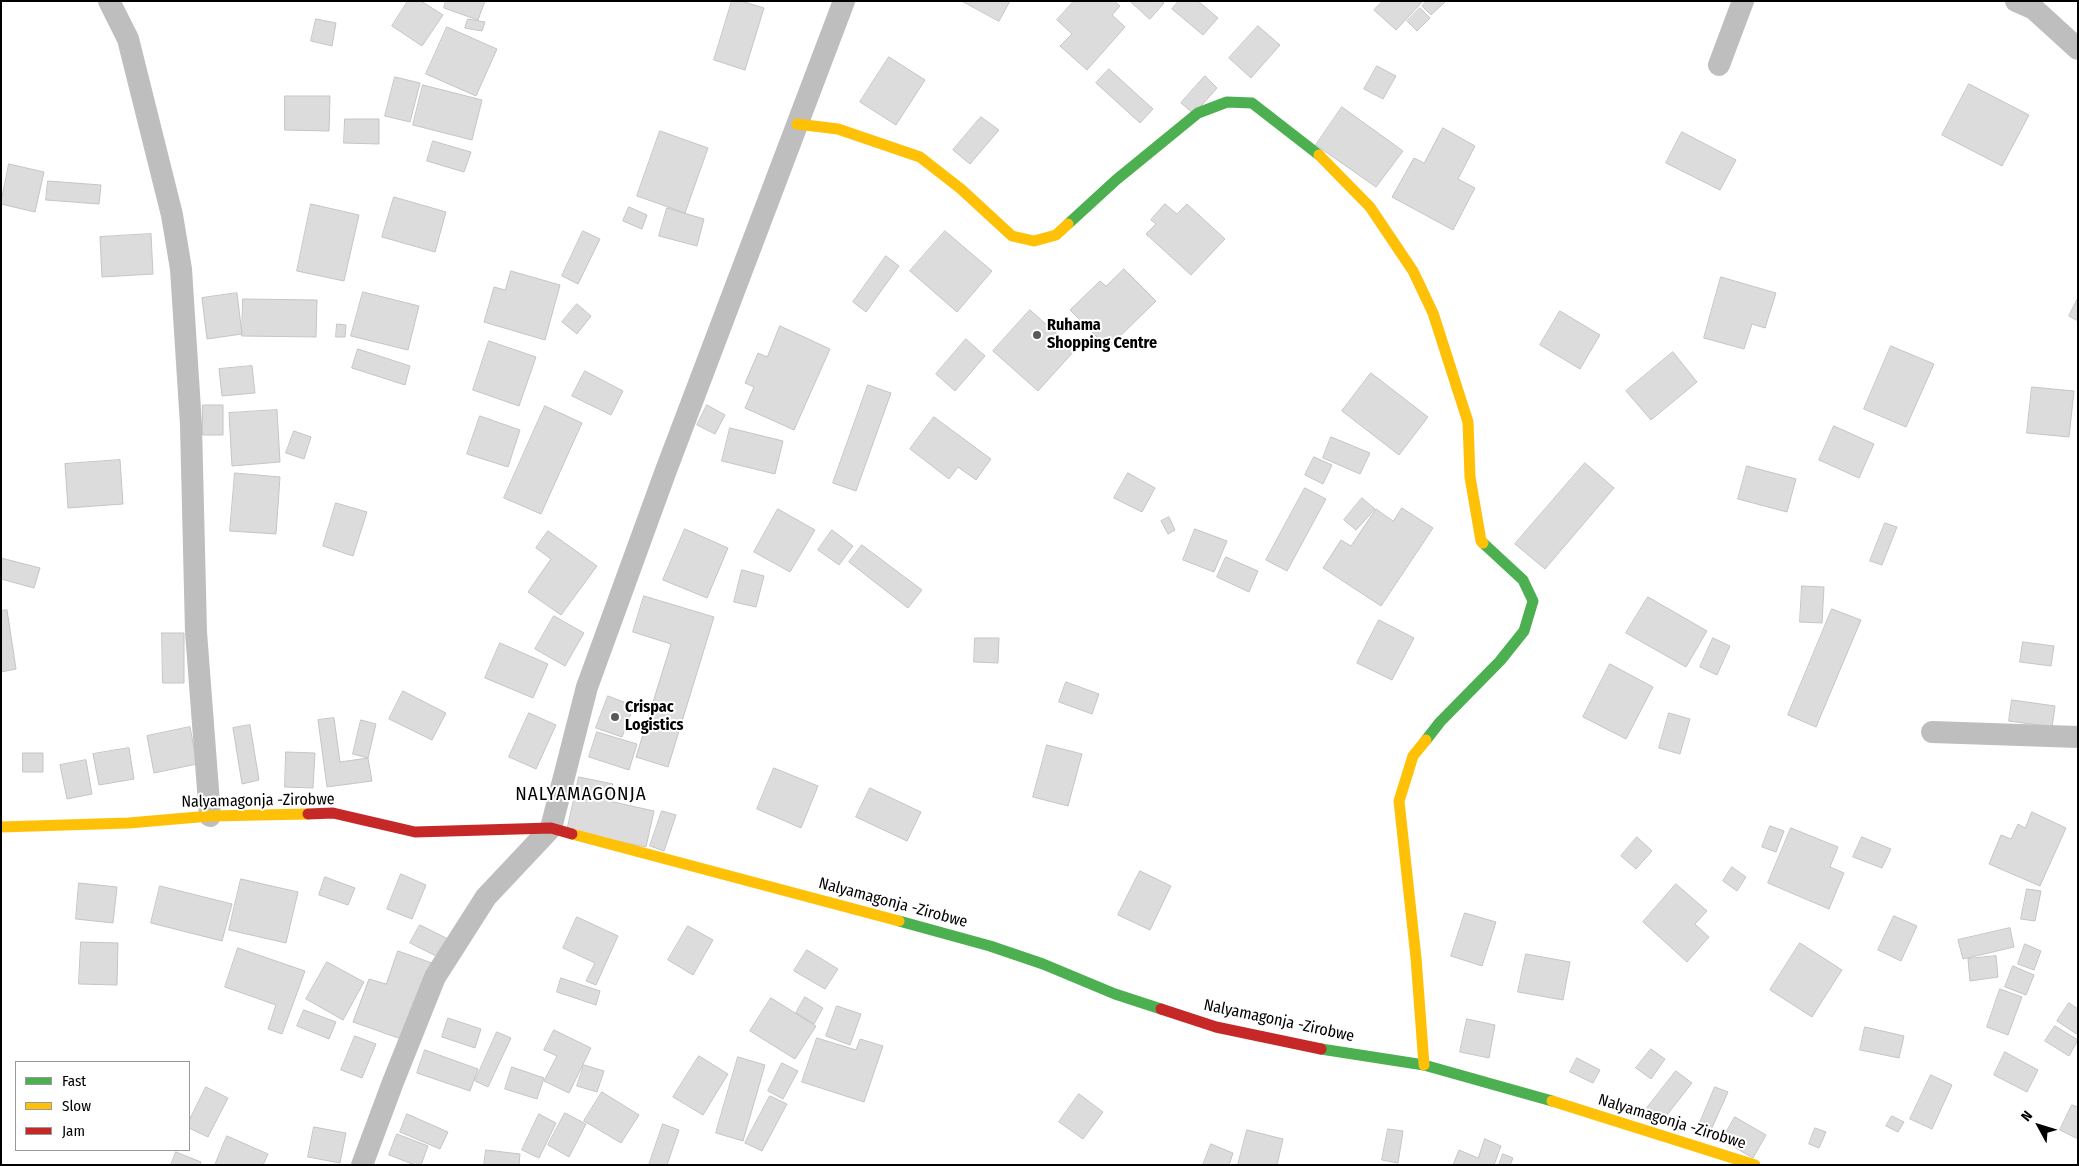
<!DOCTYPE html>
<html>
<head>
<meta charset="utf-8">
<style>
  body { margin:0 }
  #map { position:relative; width:2079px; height:1166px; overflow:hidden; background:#fff; font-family:"Fira Sans Condensed",sans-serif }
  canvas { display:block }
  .frame { position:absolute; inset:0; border:2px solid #000; pointer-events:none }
  .legend { position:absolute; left:15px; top:1061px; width:175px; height:90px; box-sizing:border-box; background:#fff; border:1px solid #999; margin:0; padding:6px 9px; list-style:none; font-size:15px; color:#000 }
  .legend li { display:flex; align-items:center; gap:10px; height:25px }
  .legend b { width:25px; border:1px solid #999 }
  .north { position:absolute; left:2014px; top:1101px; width:50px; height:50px; -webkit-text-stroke:4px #fff; paint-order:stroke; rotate:309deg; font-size:14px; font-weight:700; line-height:20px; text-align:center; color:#000 }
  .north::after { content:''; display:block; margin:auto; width:18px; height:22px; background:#000; clip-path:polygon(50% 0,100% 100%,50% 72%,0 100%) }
</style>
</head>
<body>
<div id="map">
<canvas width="2079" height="1166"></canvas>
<div class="frame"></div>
<ul class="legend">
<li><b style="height:6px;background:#4caf50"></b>Fast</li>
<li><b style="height:6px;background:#ffc107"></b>Slow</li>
<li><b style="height:6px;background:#c62828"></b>Jam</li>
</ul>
<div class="north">N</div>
</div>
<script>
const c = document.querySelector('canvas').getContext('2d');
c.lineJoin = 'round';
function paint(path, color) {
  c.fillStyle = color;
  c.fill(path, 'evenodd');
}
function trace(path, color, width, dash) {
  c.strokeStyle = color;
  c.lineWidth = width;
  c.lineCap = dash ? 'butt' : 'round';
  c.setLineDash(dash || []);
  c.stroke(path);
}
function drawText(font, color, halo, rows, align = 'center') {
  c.font = font + ' "Fira Sans Condensed",sans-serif';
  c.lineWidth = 4;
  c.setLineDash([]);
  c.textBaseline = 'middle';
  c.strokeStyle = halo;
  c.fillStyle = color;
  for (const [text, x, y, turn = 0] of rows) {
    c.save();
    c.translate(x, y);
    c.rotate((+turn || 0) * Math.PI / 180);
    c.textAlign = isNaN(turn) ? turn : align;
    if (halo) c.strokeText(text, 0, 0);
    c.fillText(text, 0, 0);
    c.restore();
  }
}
const building = new Path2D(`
  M 408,1 L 421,1 L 443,15 L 422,46 L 392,26 Z
  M 446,1 L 485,1 L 478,20 L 444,8 Z
  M 732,1 L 741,1 L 764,8 L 745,70 L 714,60 Z
  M 962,1 L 1010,1 L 999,21 Z
  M 1074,1 L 1114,1 L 1120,6 L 1112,15 L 1125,27 L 1087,70 L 1060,46 L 1072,34 L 1057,20 Z
  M 1130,1 L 1162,1 L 1164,3 L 1150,19 Z
  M 1179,1 L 1198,1 L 1218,18 L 1203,35 L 1172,9 Z
  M 1383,1 L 1423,1 L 1396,30 L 1374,10 Z
  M 1427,1 L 1446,1 L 1431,15 L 1422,6 Z
  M 1420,8 L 1430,18 L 1417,31 L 1407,21 Z
  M 316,19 L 336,23 L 332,46 L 311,41 Z
  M 468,19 L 485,22 L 482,31 L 465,28 Z
  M 1258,26 L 1280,45 L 1251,78 L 1229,58 Z
  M 447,27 L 497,49 L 476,96 L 426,74 Z
  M 889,57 L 925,80 L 896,125 L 860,102 Z
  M 1377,66 L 1396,76 L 1383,99 L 1364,89 Z
  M 1109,69 L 1153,109 L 1140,123 L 1096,83 Z
  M 1205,76 L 1217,88 L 1194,114 L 1181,103 Z
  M 395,77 L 420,83 L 410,122 L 385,116 Z
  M 1969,84 L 2029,115 L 2002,166 L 1942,135 Z
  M 423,85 L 482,100 L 472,140 L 413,125 Z
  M 285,96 L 330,96 L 329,131 L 285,130 Z
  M 1342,107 L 1403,151 L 1376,187 L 1316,145 Z
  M 981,117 L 999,130 L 970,164 L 953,150 Z
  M 345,119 L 379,119 L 379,144 L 344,143 Z
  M 1443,128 L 1475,146 L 1458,179 L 1475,188 L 1453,230 L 1392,197 L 1414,158 L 1424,163 Z
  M 660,131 L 708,148 L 685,213 L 637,196 Z
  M 1682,132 L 1736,160 L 1720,190 L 1666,163 Z
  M 433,141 L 471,152 L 464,172 L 427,161 Z
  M 9,164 L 44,172 L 35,212 L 1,204 Z
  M 48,181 L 101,185 L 99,204 L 46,200 Z
  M 394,197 L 446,212 L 435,252 L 382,237 Z
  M 311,204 L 359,215 L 344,281 L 297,271 Z
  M 1165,204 L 1177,214 L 1187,204 L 1225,239 L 1191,275 L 1146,234 L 1156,224 L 1151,220 Z
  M 629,207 L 647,215 L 642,229 L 623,221 Z
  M 667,208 L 704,219 L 697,246 L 659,236 Z
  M 583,231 L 600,239 L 578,284 L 562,276 Z
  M 945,231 L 992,271 L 957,312 L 910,271 Z
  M 151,234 L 153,274 L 102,277 L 100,237 Z
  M 886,256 L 899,266 L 866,312 L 853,302 Z
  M 1124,269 L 1156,301 L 1108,348 L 1070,310 L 1100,281 L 1106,286 Z
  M 511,271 L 560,285 L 545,340 L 484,322 L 494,287 L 505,290 Z
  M 1721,277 L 1776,293 L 1765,328 L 1752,324 L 1744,349 L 1704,338 Z
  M 363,292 L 419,306 L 408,350 L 351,336 Z
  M 237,293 L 242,334 L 207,339 L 202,298 Z
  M 2078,298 L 2078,321 L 2069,316 Z
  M 243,299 L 317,300 L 316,337 L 242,336 Z
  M 577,304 L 591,316 L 577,334 L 562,322 Z
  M 1030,310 L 1075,350 L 1038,391 L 993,351 Z
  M 1560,311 L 1600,335 L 1580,369 L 1540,345 Z
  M 337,324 L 346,325 L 345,337 L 336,337 Z
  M 780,326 L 830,349 L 794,430 L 745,408 L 754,387 L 745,383 L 758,353 L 767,357 Z
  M 966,339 L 985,356 L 955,391 L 936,374 Z
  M 489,341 L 536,357 L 519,406 L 473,390 Z
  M 1891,346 L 1934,364 L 1906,427 L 1864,409 Z
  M 358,349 L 410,366 L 405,385 L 352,368 Z
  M 1673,352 L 1697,382 L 1651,420 L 1626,391 Z
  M 252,366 L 255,393 L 222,396 L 219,369 Z
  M 585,371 L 623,391 L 611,415 L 572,396 Z
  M 1371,373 L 1428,417 L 1399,455 L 1342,411 Z
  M 868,385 L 891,393 L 856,491 L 833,483 Z
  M 2032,387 L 2074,391 L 2069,437 L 2027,433 Z
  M 203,405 L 223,405 L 223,435 L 203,435 Z
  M 707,405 L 725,415 L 715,434 L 697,425 Z
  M 545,406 L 582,423 L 541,514 L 504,498 Z
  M 277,410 L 280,462 L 232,466 L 229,413 Z
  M 480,416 L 520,430 L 508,467 L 467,454 Z
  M 934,417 L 991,459 L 976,480 L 958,467 L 949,479 L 910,449 Z
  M 1834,426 L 1874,444 L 1859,478 L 1819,460 Z
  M 730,428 L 783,441 L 775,474 L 722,461 Z
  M 294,431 L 311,437 L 304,459 L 286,453 Z
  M 1331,437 L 1370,453 L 1360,474 L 1323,458 Z
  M 1314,457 L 1332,465 L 1323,484 L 1305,475 Z
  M 120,460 L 123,504 L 68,508 L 65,464 Z
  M 1585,463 L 1614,488 L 1545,569 L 1515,544 Z
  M 1747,466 L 1796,479 L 1787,512 L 1738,499 Z
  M 235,473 L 280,477 L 276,534 L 230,531 Z
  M 1128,473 L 1155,488 L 1142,512 L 1114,498 Z
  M 1305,488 L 1326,499 L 1287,571 L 1266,560 Z
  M 1362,498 L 1375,509 L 1356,530 L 1344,520 Z
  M 336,503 L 367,512 L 353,556 L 323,546 Z
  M 1402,508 L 1433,528 L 1381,606 L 1323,568 L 1341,540 L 1351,546 L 1376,509 L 1393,521 Z
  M 778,509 L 815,530 L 790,572 L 754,552 Z
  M 1169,517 L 1175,530 L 1168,534 L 1161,521 Z
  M 1885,523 L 1897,527 L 1882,565 L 1870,561 Z
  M 685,529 L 728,548 L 707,598 L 663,580 Z
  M 1195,529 L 1227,541 L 1214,572 L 1183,560 Z
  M 832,530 L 853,546 L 839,565 L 818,550 Z
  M 548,531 L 597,566 L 561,615 L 528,592 L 551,559 L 536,548 Z
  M 862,545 L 922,590 L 908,608 L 849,562 Z
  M 1226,557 L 1258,571 L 1249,592 L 1217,577 Z
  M 1,558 L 40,568 L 34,588 L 1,579 Z
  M 742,570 L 764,576 L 756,607 L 734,602 Z
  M 1802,586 L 1824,587 L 1822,623 L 1800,622 Z
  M 644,596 L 714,617 L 668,767 L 636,757 L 671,644 L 633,632 Z
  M 1648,597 L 1707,631 L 1686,667 L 1626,633 Z
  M 1832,609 L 1861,620 L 1816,727 L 1788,715 Z
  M 7,610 L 16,669 L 1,672 L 1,611 Z
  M 554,616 L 584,633 L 565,666 L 535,649 Z
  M 1379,620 L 1414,638 L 1392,680 L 1357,663 Z
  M 162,633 L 184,633 L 184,683 L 163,683 Z
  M 975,638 L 999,638 L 998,663 L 974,662 Z
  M 1713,638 L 1730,646 L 1717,675 L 1700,667 Z
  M 2023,642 L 2054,646 L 2051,666 L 2020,662 Z
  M 500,643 L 548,664 L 533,698 L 485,678 Z
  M 1610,664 L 1653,687 L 1626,739 L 1583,717 Z
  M 1066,682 L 1099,694 L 1092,714 L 1059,702 Z
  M 403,691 L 446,713 L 432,740 L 389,719 Z
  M 608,696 L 634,706 L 622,737 L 596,728 Z
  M 2012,700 L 2055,706 L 2052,727 L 2009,721 Z
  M 529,713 L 556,725 L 536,769 L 509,757 Z
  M 1669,713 L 1690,719 L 1680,754 L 1659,748 Z
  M 334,718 L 340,762 L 368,758 L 372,781 L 327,787 L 318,720 Z
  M 361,720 L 376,724 L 368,758 L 353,754 Z
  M 250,725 L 259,780 L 242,784 L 233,728 Z
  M 190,727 L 197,764 L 154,773 L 147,736 Z
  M 597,732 L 637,744 L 629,770 L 589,757 Z
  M 1047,745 L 1082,754 L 1068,806 L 1033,797 Z
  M 129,748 L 134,779 L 99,785 L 93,754 Z
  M 286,752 L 315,753 L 313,788 L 285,787 Z
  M 23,753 L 43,753 L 43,772 L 23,772 Z
  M 86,760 L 92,794 L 67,799 L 60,765 Z
  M 774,768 L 818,786 L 801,828 L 757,809 Z
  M 579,777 L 613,784 L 609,801 L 654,811 L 646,847 L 567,831 Z
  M 870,788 L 921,812 L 907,841 L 856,817 Z
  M 662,811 L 676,815 L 664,851 L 650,846 Z
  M 2032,812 L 2066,828 L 2040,886 L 1989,864 L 2001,835 L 2011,839 L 2018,824 L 2025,828 Z
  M 1770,826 L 1784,831 L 1776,852 L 1762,847 Z
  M 1791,828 L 1838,847 L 1830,867 L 1844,873 L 1829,909 L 1768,883 Z
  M 1637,837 L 1652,851 L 1636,869 L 1621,856 Z
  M 1862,837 L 1891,849 L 1882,868 L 1853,857 Z
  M 1732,867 L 1746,877 L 1737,891 L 1723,881 Z
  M 1140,871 L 1171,886 L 1150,930 L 1118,915 Z
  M 401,874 L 426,885 L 412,919 L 387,909 Z
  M 325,877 L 355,888 L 348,905 L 319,895 Z
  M 241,879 L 298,892 L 286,943 L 229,930 Z
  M 79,883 L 117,887 L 113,923 L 76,919 Z
  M 1676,884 L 1707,911 L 1695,924 L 1709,937 L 1687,962 L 1643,922 Z
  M 160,886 L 232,904 L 222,941 L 151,923 Z
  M 2027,889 L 2041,891 L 2035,921 L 2021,919 Z
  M 1465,913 L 1496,922 L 1482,966 L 1451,956 Z
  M 1894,916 L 1917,926 L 1901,961 L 1878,950 Z
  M 577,917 L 618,936 L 596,985 L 586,981 L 595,963 L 563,948 Z
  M 420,925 L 448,939 L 438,957 L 410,943 Z
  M 688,926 L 713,940 L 693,975 L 668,960 Z
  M 2010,928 L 2014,947 L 1963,959 L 1958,940 Z
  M 81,942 L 118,943 L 117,985 L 79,984 Z
  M 1800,943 L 1842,970 L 1812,1017 L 1770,990 Z
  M 2025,944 L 2041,951 L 2034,970 L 2018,964 Z
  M 238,948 L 305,971 L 282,1034 L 268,1029 L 276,1005 L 225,987 Z
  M 807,950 L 838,969 L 825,989 L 794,971 Z
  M 398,951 L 432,963 L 404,1040 L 353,1022 L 369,979 L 386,984 Z
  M 1526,954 L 1570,962 L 1563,1000 L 1518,992 Z
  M 1996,956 L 1998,977 L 1970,981 L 1968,959 Z
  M 327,962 L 364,982 L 343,1020 L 306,999 Z
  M 2013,966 L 2034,975 L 2026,995 L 2005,987 Z
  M 561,978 L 600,991 L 596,1005 L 557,992 Z
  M 2000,989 L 2022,997 L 2008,1035 L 1987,1027 Z
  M 805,997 L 823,1008 L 814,1024 L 796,1013 Z
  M 771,998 L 816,1026 L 795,1059 L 750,1031 Z
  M 2069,1003 L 2078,1009 L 2078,1035 L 2057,1021 Z
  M 837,1006 L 861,1014 L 850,1045 L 826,1036 Z
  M 304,1010 L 336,1022 L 329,1039 L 297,1026 Z
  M 448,1018 L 481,1029 L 475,1048 L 442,1037 Z
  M 1467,1019 L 1495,1025 L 1489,1058 L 1460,1052 Z
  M 2055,1026 L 2078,1040 L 2069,1056 L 2045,1041 Z
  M 1865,1027 L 1904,1036 L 1899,1058 L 1860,1050 Z
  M 554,1030 L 591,1048 L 569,1093 L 544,1081 L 557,1056 L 544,1050 Z
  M 497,1032 L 511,1038 L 488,1087 L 475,1081 Z
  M 355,1036 L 376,1044 L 362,1078 L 341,1070 Z
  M 817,1038 L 856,1050 L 860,1039 L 883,1046 L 864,1102 L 802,1082 Z
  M 1651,1049 L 1665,1059 L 1651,1079 L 1636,1068 Z
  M 425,1050 L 478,1069 L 470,1091 L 417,1073 Z
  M 2005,1052 L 2038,1070 L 2027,1092 L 1994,1075 Z
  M 699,1056 L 728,1074 L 703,1115 L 673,1097 Z
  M 738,1057 L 765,1065 L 743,1141 L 716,1133 Z
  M 1577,1058 L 1600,1070 L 1593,1083 L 1570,1072 Z
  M 782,1063 L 798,1071 L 783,1099 L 768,1091 Z
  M 584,1065 L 604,1071 L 597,1092 L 577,1086 Z
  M 512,1067 L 544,1078 L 537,1099 L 505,1089 Z
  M 1676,1071 L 1692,1083 L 1663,1120 L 1647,1108 Z
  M 1931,1075 L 1952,1085 L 1932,1129 L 1910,1119 Z
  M 206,1087 L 228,1098 L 208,1137 L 189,1128 L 189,1121 Z
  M 1715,1087 L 1728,1092 L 1711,1130 L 1699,1125 Z
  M 602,1092 L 639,1115 L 621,1143 L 584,1121 Z
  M 1079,1094 L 1103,1112 L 1083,1139 L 1059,1122 Z
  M 770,1096 L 787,1104 L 762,1151 L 745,1143 Z
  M 2072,1105 L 2078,1107 L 2078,1139 L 2060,1130 Z
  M 565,1113 L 586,1124 L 569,1157 L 548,1145 Z
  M 407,1114 L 448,1132 L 440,1149 L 400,1132 Z
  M 539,1114 L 556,1123 L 539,1158 L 522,1150 Z
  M 1892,1116 L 1904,1122 L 1898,1132 L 1886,1126 Z
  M 1735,1117 L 1766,1135 L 1753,1158 L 1722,1140 Z
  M 663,1124 L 679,1130 L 667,1165 L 649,1165 Z
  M 314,1127 L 346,1133 L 340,1163 L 308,1157 Z
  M 1815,1128 L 1826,1132 L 1819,1148 L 1809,1144 Z
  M 1388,1129 L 1403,1131 L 1398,1163 L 1382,1160 Z
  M 1247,1130 L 1283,1139 L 1277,1165 L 1238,1165 Z
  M 397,1134 L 428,1146 L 421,1165 L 415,1165 L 389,1155 Z
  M 227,1136 L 268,1154 L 263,1165 L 215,1165 Z
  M 1485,1139 L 1501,1146 L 1494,1165 L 1453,1165 L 1459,1150 L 1478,1158 Z
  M 1211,1144 L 1233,1153 L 1229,1165 L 1203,1165 Z
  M 486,1150 L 520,1154 L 519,1165 L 484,1165 Z
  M 176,1152 L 201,1162 L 200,1165 L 171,1165 Z
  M 1503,1154 L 1513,1158 L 1510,1165 L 1499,1165 Z`);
paint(building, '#dcdcdc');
trace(building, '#c5c5c5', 1);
trace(new Path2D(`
  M 109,1 L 128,39 L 172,215 L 181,269 L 191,425 L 196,632 L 210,816
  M 2016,1 L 2034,9 L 2078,49
  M 1719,65 L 1743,1
  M 1932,732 L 2078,737
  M 362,1165 L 393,1082 L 435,977 L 486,897 L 551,828 L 587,687 L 665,473 L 844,1`), '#bebebe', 22);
trace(new Path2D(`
  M 1068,224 L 1116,180 L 1198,113 L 1227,102 L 1252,103 L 1319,155
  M 1426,740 L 1440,722 L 1500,661 L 1524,631 L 1533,601 L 1523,580 L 1483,543
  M 899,921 L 990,946 L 1043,964 L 1115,994 L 1161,1009
  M 1321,1049 L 1424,1065 L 1552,1101`), '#4caf50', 11);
trace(new Path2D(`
  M 797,124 L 838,129 L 920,157 L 961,189 L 1012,236 L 1034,241 L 1056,235 L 1068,224
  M 1319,155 L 1370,207 L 1413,271 L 1433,313 L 1468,422 L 1470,477 L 1481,541 L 1483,543
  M 1,827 L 129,823 L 210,816 L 308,814
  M 572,834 L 899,921
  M 1424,1065 L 1416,958 L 1399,801 L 1413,756 L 1426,740
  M 1552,1101 L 1755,1165`), '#ffc107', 11);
trace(new Path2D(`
  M 308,814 L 333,813 L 415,832 L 551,828 L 572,834
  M 1161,1009 L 1216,1027 L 1321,1049`), '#c62828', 11);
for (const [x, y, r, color] of [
  [1037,335,5,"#595959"],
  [615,717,5,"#595959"]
]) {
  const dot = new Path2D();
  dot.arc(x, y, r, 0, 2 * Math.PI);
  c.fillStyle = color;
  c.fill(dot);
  trace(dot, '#fff', 2);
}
drawText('bold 16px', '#000', '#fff', [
  ["Ruhama",1047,326],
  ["Shopping Centre",1047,344],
  ["Crispac",625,708],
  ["Logistics",625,726]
], 'left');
drawText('16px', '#000', '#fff', [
  ["Nalyamagonja -Zirobwe",258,801,-1],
  ["Nalyamagonja -Zirobwe",893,903,15],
  ["Nalyamagonja -Zirobwe",1279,1021,12],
  ["Nalyamagonja -Zirobwe",1672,1122,17]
]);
c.letterSpacing = '1px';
drawText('19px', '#000', '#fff', [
  ["NALYAMAGONJA",581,795]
]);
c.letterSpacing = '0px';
</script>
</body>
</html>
